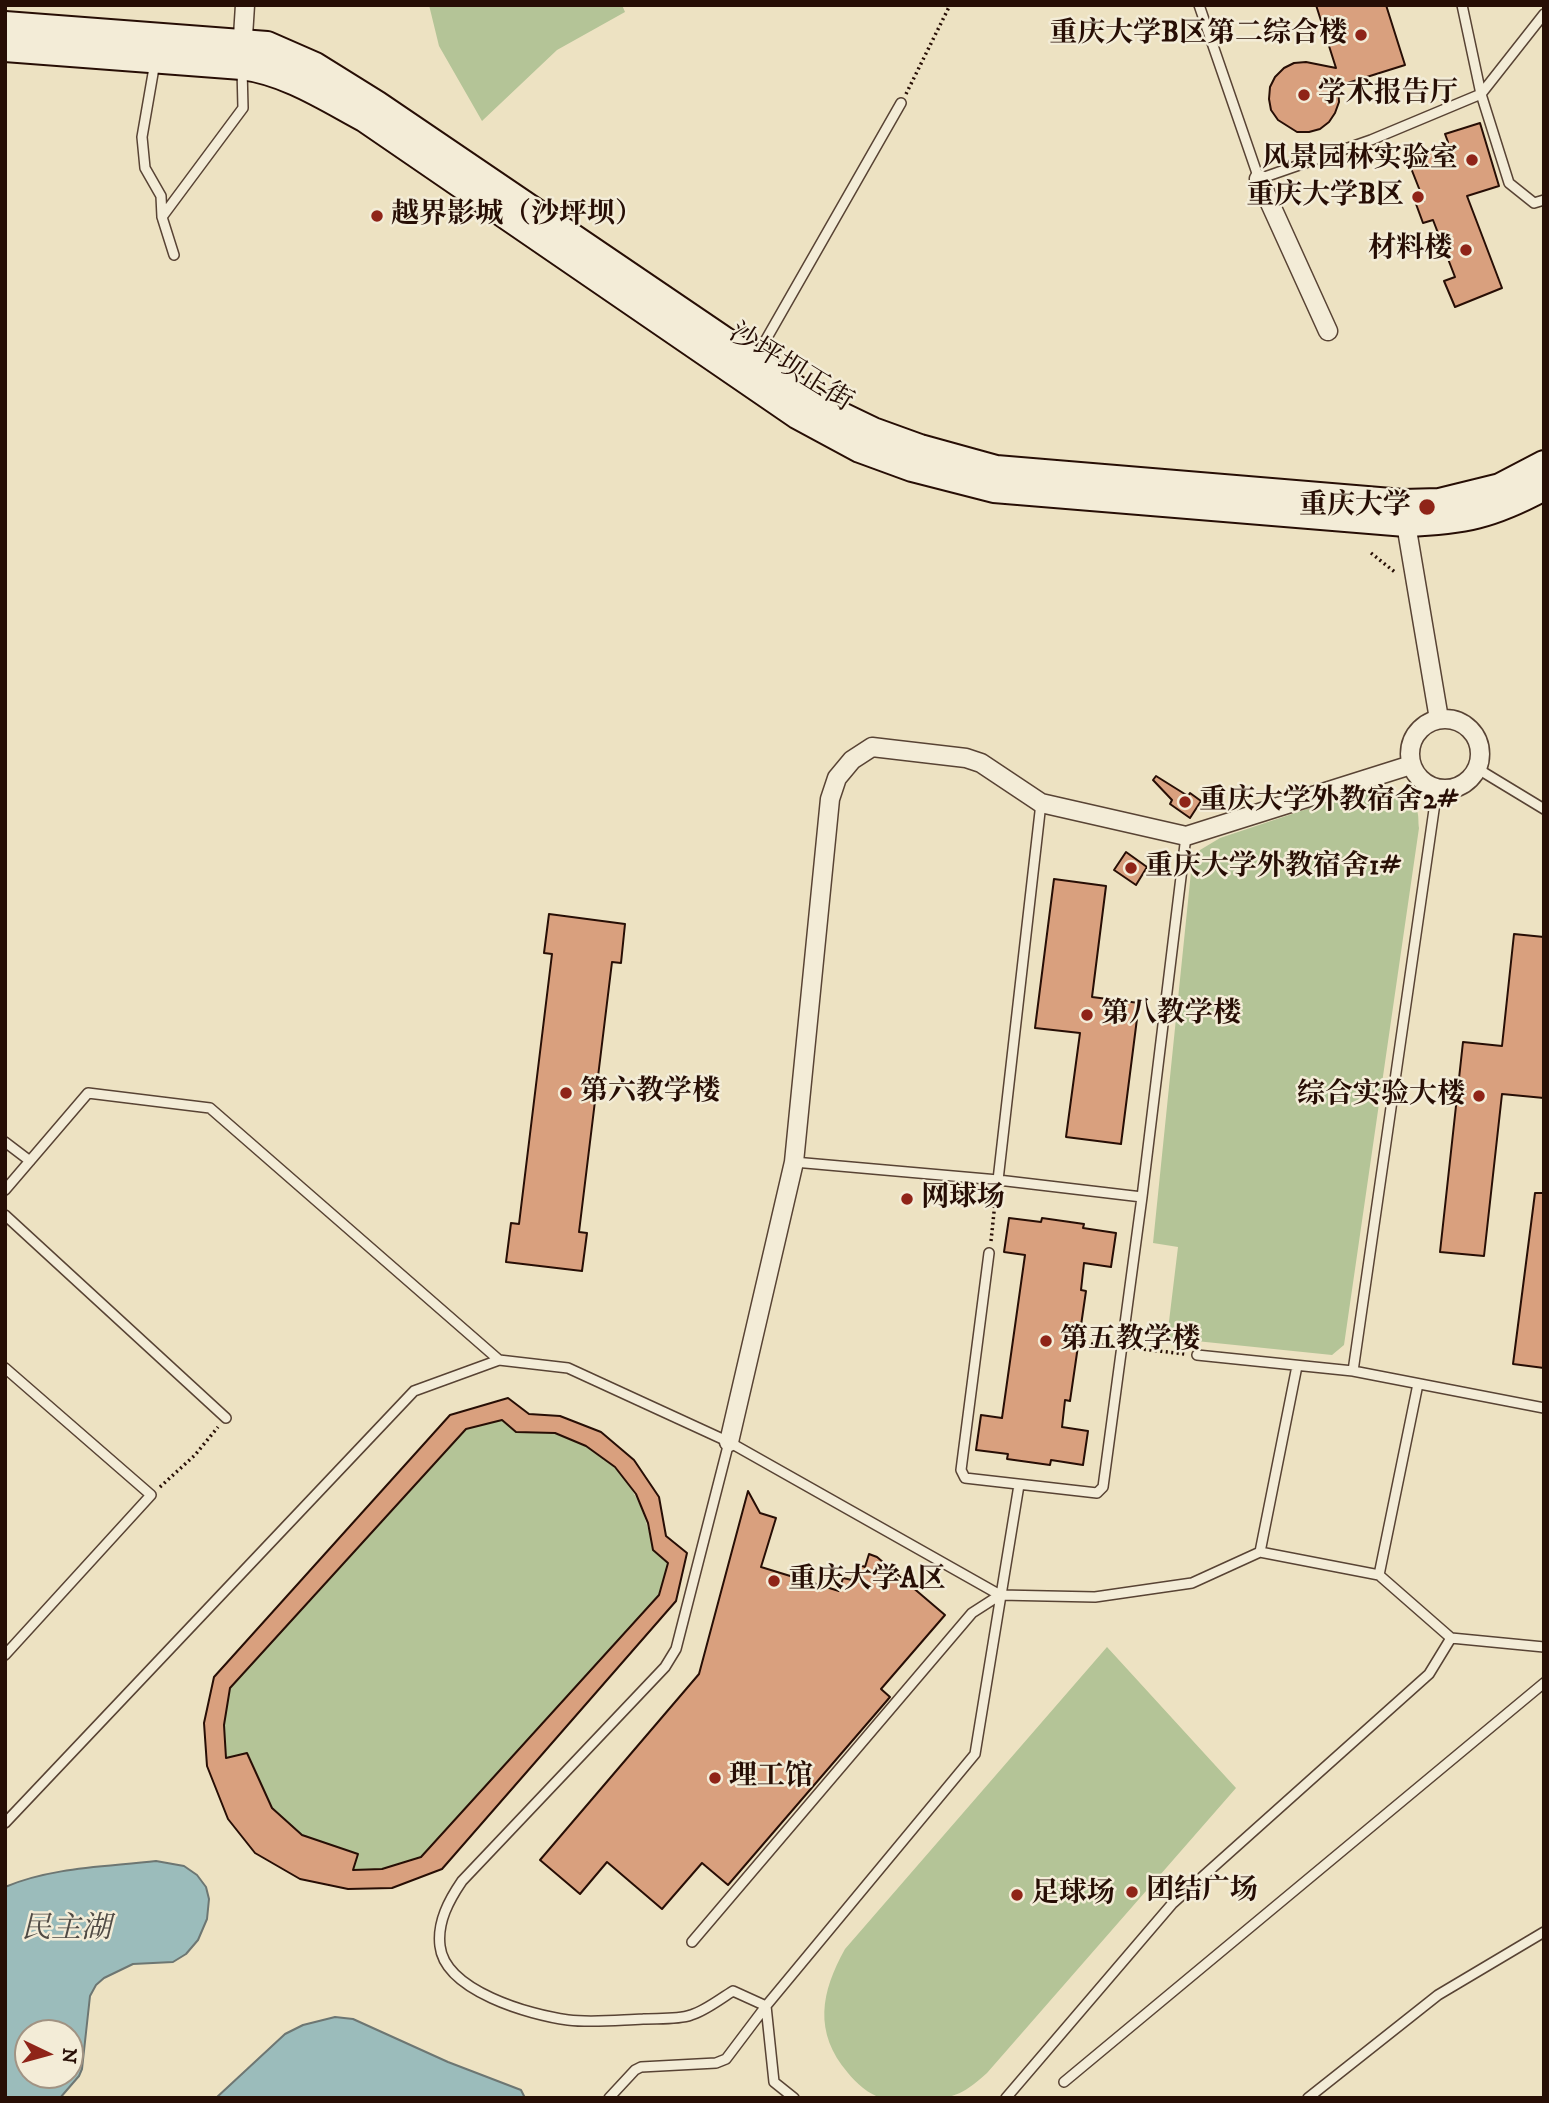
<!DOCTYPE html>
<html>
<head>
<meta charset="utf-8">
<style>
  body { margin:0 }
  #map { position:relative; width:1549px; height:2103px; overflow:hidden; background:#ede2c2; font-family:"IM FELL DW Pica",serif }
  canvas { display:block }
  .frame { position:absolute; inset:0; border:7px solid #270e05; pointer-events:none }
  .north { position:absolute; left:14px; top:2019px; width:70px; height:70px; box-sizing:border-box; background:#f3ecd7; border:2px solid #a19383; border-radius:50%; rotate:95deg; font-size:19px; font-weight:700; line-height:28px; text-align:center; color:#270e05 }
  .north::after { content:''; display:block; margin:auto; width:24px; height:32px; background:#8f2418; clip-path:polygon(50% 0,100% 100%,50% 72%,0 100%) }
</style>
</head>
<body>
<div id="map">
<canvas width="1549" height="2103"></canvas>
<div class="frame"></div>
<div class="north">N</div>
</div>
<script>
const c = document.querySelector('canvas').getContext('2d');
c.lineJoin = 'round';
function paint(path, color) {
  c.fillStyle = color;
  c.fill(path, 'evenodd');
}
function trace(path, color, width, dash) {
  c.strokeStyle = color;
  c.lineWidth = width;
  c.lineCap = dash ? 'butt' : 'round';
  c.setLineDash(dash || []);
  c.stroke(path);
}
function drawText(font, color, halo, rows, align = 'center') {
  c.font = font + ' "IM FELL DW Pica","Noto Serif SC",serif';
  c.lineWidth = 5;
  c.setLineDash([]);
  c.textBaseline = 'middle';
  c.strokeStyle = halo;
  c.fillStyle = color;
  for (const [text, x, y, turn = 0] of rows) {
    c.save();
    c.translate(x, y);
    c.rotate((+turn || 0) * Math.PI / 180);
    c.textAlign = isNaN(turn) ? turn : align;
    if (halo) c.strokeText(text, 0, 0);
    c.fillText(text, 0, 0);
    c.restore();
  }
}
paint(new Path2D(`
  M 429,5 L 622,5 L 625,12 L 557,50 L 482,121 L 439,46 Z
  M 1373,787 C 1388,789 1410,795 1417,811 C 1419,815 1418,823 1419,828 L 1344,1345 L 1332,1355 L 1167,1338 L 1178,1247 L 1153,1243 L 1191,872 L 1200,850 L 1220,838 Z
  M 502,1420 C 524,1438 527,1430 553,1433 C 560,1434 567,1438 573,1440 C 622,1460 644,1500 653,1550 L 668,1563 L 659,1595 L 421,1857 L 382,1869 L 353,1870 L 302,1835 L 272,1808 L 248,1753 L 226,1758 L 224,1725 L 230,1688 L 466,1429 Z
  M 1107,1647 L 1236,1788 L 987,2073 C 958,2099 952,2098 914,2098 C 904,2098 892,2100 882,2098 C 869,2095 855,2082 848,2073 C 813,2032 821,1992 845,1949 Z`), '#b4c497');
const water = new Path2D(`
  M 156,1861 L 184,1866 L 197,1875 L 206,1887 L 209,1899 L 207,1919 L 198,1940 L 186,1954 L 173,1962 L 133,1964 L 104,1978 L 96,1985 L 90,1996 L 82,2069 L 79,2076 L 60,2098 L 5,2098 L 5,1887 C 52,1867 106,1867 156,1861 ZM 28,2033 L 70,2033 L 70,2075 L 28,2075 Z
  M 335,2017 L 353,2019 L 448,2062 L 521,2090 L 525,2098 L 216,2098 L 285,2034 L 303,2025 Z`);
paint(water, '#9bbcbb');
trace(water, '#6d7672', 2);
const building = new Path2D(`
  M 1316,5 L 1386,5 L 1405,65 L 1338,86 L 1339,102 L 1335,113 L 1329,122 L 1320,129 L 1309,132 L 1297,132 L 1278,120 L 1271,110 L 1269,99 L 1270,87 L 1275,77 L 1284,68 L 1294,63 L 1306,62 L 1336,68 Z
  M 1480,123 L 1499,186 L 1467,196 L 1502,288 L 1455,307 L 1444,281 L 1455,277 L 1433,220 L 1423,223 L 1416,204 L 1424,201 L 1407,158 L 1448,142 L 1445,134 Z
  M 1156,776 L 1188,796 L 1190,793 L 1201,801 L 1190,818 L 1170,804 L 1172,800 L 1153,780 Z
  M 1126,852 L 1147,867 L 1136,885 L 1114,870 Z
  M 1054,879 L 1106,886 L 1092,997 L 1139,1003 L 1121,1144 L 1066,1137 L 1080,1033 L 1035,1028 Z
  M 549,914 L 625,924 L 621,963 L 612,962 L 579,1232 L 587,1233 L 582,1271 L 506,1262 L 511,1223 L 519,1224 L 552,954 L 544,953 Z
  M 1514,934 L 1544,937 L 1544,1098 L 1502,1094 L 1484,1256 L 1440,1252 L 1463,1042 L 1502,1046 Z
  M 1535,1193 L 1544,1193 L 1544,1368 L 1513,1364 Z
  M 1009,1218 L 1041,1222 L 1042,1218 L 1084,1224 L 1083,1228 L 1116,1233 L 1111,1267 L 1084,1263 L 1081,1290 L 1086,1291 L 1070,1401 L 1065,1400 L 1062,1427 L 1088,1431 L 1083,1465 L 1051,1460 L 1050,1465 L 1007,1459 L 1008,1454 L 976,1450 L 981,1415 L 1002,1418 L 1025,1255 L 1004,1252 Z
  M 508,1398 L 529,1414 L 560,1416 L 601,1432 L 634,1460 L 659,1497 L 666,1536 L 687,1553 L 676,1601 L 442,1869 L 392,1888 L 348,1889 L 300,1879 L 255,1853 L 228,1819 L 207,1766 L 204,1723 L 214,1677 L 450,1415 ZM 502,1420 L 516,1432 L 555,1433 L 586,1446 L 615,1467 L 636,1494 L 648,1523 L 653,1550 L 668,1563 L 659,1595 L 421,1857 L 382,1869 L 353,1870 L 358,1854 L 302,1835 L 272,1808 L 247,1753 L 226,1758 L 224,1725 L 230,1688 L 466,1429 Z
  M 748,1491 L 760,1513 L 776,1518 L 761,1567 L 839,1591 L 843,1578 L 852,1580 L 857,1564 L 865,1567 L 869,1554 L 877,1557 L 945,1615 L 881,1689 L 890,1697 L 728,1885 L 702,1863 L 662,1909 L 607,1862 L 580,1894 L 540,1860 L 699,1674 Z`);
paint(building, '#d9a07e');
trace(building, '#270e05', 2);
const service = new Path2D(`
  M 1199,5 L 1259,179 L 1371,140 L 1481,94 L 1544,14
  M 1462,5 L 1481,94 L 1509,183 L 1534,203 L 1544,200
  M 155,62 L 142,137 L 145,168 L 161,196 L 162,217 L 243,108 L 242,68
  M 162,217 L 174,255
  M 756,357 L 901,103
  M 1478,769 L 1544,809
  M 5,1142 L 30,1161
  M 794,1162 L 998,1180 L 1142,1197
  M 998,1180 L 1041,803
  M 5,1190 L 88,1093 L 210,1108 L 499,1360
  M 5,1215 L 226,1418
  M 989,1253 L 961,1470 L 965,1478 L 1097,1493 L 1103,1487 L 1142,1197 L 1186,836
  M 1197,1355 L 1353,1371 L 1544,1408
  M 1297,1366 L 1260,1552 L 1379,1575 L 1418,1384
  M 5,1368 L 151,1495 L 5,1655
  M 1353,1371 L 1437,789
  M 729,1442 L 676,1649 L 665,1667 L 462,1881 C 449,1900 437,1922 440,1946 C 445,1991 530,2015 568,2020 C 592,2023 618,2020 643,2019 C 657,2018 677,2020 691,2015 C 705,2011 720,1999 733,1991 L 766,2006 L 774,2082 L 794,2098
  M 1451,1638 L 1544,1647
  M 5,1823 L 414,1391 L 499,1360 L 568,1368 L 729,1442 L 1000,1595 L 1095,1597 L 1192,1583 L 1260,1552
  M 692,1942 L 972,1613 L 1000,1595
  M 1064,2082 L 1544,1683
  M 609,2098 L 635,2070 L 641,2067 L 716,2063 L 726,2059 L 766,2006 L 975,1754 L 1019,1485
  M 1006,2098 L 1172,1904 L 1429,1674 L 1451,1638 L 1379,1575
  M 1308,2098 L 1438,1995 L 1544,1932`);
const minor = new Path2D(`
  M 242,52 L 245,5
  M 1259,179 L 1328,331
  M 1404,512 L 1439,719
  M1410 754a35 35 0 1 1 70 0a35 35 0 1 1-70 0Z
  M 729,1442 L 794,1162 L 830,799 L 837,778 L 852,760 L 872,747 L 966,758 L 981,763 L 1041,803 L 1186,836 L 1411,765`);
const secondary = new Path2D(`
  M 5,25 L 267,45 L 315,66 L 376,104 L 821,406 L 873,431 L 920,448 L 996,469 L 1403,503 L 1439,502 L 1500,487 L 1544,464
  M 5,48 L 242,66 C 287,72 325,97 364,118 L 797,415 L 860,449 L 912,468 L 994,489 L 1406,523 C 1464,521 1492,515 1544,487`);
trace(service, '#584334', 12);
trace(minor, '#584334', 21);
trace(secondary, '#270e05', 30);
trace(new Path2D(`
  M 906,94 L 950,5
  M 1371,553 L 1396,573
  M 991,1241 L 996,1193
  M 1091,1344 L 1108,1346
  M 1133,1348 L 1185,1354
  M 160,1487 L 195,1455 L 218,1427`), '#270e05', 3.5, [2, 3.5]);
trace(service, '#f3ecd7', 9);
trace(minor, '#f3ecd7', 18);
trace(secondary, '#f3ecd7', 26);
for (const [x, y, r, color] of [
  [1361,35,7,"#8f2418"],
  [1304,95,7,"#8f2418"],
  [1472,160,7,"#8f2418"],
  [1418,197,7,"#8f2418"],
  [377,216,7,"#8f2418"],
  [1466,250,7,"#8f2418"],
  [1427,507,9,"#8f2418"],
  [1185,802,7,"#8f2418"],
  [1131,868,7,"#8f2418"],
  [1087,1015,7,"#8f2418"],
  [566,1093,7,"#8f2418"],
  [1479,1096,7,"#8f2418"],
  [907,1199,7,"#8f2418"],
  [1046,1341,7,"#8f2418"],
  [774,1581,7,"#8f2418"],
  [715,1778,7,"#8f2418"],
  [1132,1892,7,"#8f2418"],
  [1017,1895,7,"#8f2418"]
]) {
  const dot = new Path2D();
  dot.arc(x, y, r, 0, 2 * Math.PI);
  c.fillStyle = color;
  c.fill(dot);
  trace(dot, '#f3ecd7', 2.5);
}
drawText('bold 28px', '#270e05', '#f3ecd7', [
  ["重庆大学B区第二综合楼",1347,35,"right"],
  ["学术报告厅",1318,95],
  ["风景园林实验室",1458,160,"right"],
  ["重庆大学B区",1404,197,"right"],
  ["越界影城（沙坪坝）",391,216],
  ["材料楼",1452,250,"right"],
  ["重庆大学",1411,507,"right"],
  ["重庆大学外教宿舍2#",1199,802],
  ["重庆大学外教宿舍1#",1145,868],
  ["第八教学楼",1101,1015],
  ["第六教学楼",580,1093],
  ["综合实验大楼",1465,1096,"right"],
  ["网球场",921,1199],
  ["第五教学楼",1060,1341],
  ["重庆大学A区",788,1581],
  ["理工馆",729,1778],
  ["团结广场",1146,1892],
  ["足球场",1031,1895]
], 'left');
drawText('28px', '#270e05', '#f3ecd7', [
  ["沙坪坝正街",790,369,32]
]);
drawText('italic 30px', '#504b45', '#f3ecd7', [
  ["民主湖",66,1931]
]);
</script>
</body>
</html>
